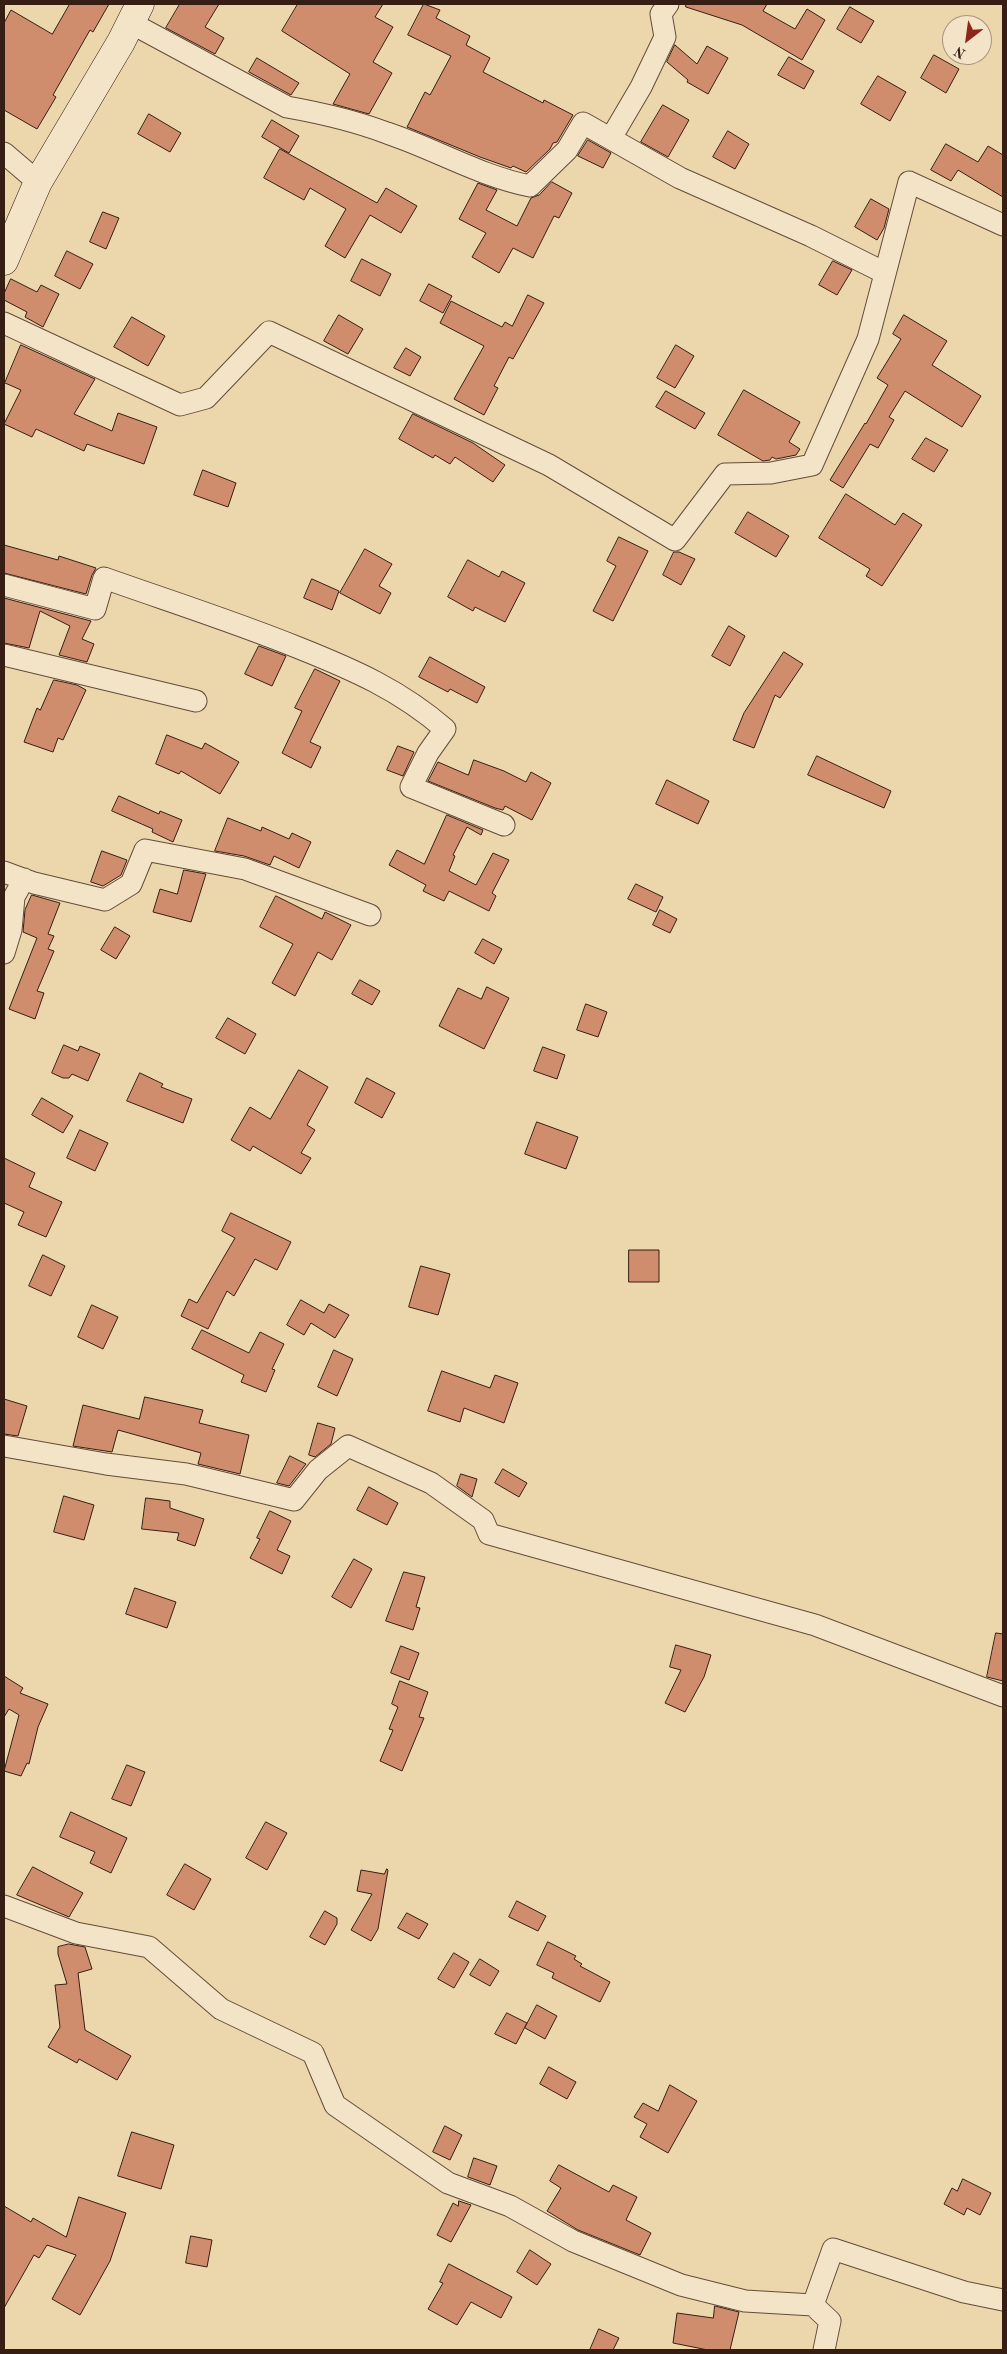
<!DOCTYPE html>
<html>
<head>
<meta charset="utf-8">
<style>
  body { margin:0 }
  #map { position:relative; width:1007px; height:2354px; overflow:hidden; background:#ecd6ab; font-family:"Old Standard TT",serif }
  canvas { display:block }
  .frame { position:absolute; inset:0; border:5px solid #371e14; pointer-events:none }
  .north { position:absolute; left:942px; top:15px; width:50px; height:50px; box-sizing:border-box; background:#f3e4c8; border:1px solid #a89580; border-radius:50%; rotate:210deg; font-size:14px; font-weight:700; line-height:20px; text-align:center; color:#371e14 }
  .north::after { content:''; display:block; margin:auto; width:18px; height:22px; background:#8f2418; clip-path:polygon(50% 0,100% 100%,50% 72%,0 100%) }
</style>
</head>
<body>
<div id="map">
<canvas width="1007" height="2354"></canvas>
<div class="frame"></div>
<div class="north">N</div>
</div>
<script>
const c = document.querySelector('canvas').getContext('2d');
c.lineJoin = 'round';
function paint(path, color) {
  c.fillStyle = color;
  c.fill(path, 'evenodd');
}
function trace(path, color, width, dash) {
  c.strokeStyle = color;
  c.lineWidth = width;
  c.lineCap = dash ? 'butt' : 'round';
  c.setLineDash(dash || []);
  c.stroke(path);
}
const building = new Path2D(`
  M 70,4 L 109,4 L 93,32 L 90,30 L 53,95 L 56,97 L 37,129 L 4,110 L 4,23 L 11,10 L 52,34 Z
  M 180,4 L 219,4 L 205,27 L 224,38 L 215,54 L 166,28 Z
  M 298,4 L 383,4 L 375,17 L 393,27 L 373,62 L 392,73 L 369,114 L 333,104 L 350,74 L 282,31 Z
  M 424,4 L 440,10 L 436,18 L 470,36 L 466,45 L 490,58 L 483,72 L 543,103 L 544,100 L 573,115 L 557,142 L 553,143 L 550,149 L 526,172 L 513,166 L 511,168 L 480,157 L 407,127 L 425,92 L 430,95 L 451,56 L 408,35 Z
  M 686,4 L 767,4 L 763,11 L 795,29 L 807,9 L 825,20 L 802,60 L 742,25 L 686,7 Z
  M 850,7 L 874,21 L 861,43 L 837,29 Z
  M 675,45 L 697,64 L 707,46 L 728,58 L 708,94 L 687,82 L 688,80 L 667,62 Z
  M 934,55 L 959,69 L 946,93 L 921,78 Z
  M 789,57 L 814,71 L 804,89 L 778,75 Z
  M 257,58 L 299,83 L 291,95 L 249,72 Z
  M 878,76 L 906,92 L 890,121 L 861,104 Z
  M 663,105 L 689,120 L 668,157 L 641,142 Z
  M 149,114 L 181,133 L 170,152 L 138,134 Z
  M 272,120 L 299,136 L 289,153 L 262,137 Z
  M 728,131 L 749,144 L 735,169 L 713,157 Z
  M 588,140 L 611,153 L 603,168 L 578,156 Z
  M 946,144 L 978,162 L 988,146 L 1003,155 L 1003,197 L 958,170 L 951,181 L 931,170 Z
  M 280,149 L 377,203 L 386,188 L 417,206 L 401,233 L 370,215 L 345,258 L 325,246 L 346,209 L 310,188 L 304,200 L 264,178 Z
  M 552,182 L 572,193 L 559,218 L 554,216 L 533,258 L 513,248 L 499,273 L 472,257 L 486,233 L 459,219 L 478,183 L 497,190 L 486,210 L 517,226 L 531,198 L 539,195 Z
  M 871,199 L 889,209 L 884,228 L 877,240 L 855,227 Z
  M 103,212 L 119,218 L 106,249 L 90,242 Z
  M 67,251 L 93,264 L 80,289 L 55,276 Z
  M 362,259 L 391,274 L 380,296 L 351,281 Z
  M 833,261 L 852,270 L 837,295 L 819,285 Z
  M 11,279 L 37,292 L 41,285 L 59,294 L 43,327 L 25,317 L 27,312 L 4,300 L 4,294 Z
  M 429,284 L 452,296 L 443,313 L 420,301 Z
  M 528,295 L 544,303 L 513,359 L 509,357 L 494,386 L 498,388 L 484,415 L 454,399 L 484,346 L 440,323 L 451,301 L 502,327 L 505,322 L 512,326 Z
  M 339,315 L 363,329 L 348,354 L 324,341 Z
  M 904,315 L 947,341 L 932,365 L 981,396 L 962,427 L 905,391 L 889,417 L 894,420 L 878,448 L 870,444 L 843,488 L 830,480 L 865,423 L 866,424 L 888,385 L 877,378 L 901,339 L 893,334 Z
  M 132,317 L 165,336 L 148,366 L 114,347 Z
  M 21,345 L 95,379 L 74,414 L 112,431 L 118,413 L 157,427 L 144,464 L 87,444 L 84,451 L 36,429 L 32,437 L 4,424 L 21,390 L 5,383 Z
  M 676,345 L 694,356 L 675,388 L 657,378 Z
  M 406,348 L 421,357 L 410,376 L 394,368 Z
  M 744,390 L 800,422 L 789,442 L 800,449 L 796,455 L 776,459 L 772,457 L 770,460 L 763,461 L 718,435 Z
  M 666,391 L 705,413 L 695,429 L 656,407 Z
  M 413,414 L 473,443 L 505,465 L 493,482 L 455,457 L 450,464 L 435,455 L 433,458 L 399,439 Z
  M 926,438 L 948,450 L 934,472 L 912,459 Z
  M 203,470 L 236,483 L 228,507 L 194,495 Z
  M 846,494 L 895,525 L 903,513 L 922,525 L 882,586 L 866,576 L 870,569 L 819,538 Z
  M 748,512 L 789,536 L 776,557 L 735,533 Z
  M 619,537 L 648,551 L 613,621 L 593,611 L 616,566 L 607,561 Z
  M 4,545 L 58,560 L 59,556 L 96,568 L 92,575 L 86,594 L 4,573 Z
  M 365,549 L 392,564 L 379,586 L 391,593 L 380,614 L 340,593 Z
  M 674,552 L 679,552 L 695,559 L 681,585 L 663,575 Z
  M 468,560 L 499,577 L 502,571 L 525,583 L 505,622 L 475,607 L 473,611 L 448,597 Z
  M 312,579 L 339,591 L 332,610 L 304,598 Z
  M 4,598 L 91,621 L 82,639 L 94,644 L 87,662 L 59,655 L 70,626 L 40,611 L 29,648 L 4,643 Z
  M 729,626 L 745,636 L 730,666 L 712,656 Z
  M 259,646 L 286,656 L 272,686 L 245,674 Z
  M 784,652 L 803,664 L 780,698 L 775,695 L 754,748 L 733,740 L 744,713 Z
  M 430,657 L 485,687 L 477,703 L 450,689 L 448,692 L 419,677 Z
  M 315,669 L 340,681 L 310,742 L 321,747 L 311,768 L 282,753 L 302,711 L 295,708 Z
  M 54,680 L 77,685 L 86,690 L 63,740 L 58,738 L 53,752 L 24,742 L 37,708 L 40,710 Z
  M 167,735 L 202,749 L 205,743 L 239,762 L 220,794 L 181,771 L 179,774 L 156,764 Z
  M 398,746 L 414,752 L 403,776 L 387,770 Z
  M 817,756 L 891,791 L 884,808 L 808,775 Z
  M 474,760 L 504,771 L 526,782 L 531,772 L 551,783 L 532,820 L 505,806 L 503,810 L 495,808 L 428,781 L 438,762 L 468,775 Z
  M 667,780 L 709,801 L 698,824 L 656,804 Z
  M 119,796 L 159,814 L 160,811 L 182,820 L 173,842 L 152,832 L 153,829 L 112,811 Z
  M 447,815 L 483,830 L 481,835 L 467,827 L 453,855 L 455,856 L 449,871 L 476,885 L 493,853 L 509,860 L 492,893 L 496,896 L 489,911 L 449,891 L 444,901 L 423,891 L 426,885 L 389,865 L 397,850 L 424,864 Z
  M 228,818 L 261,831 L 262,827 L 289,839 L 292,833 L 311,842 L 299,868 L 274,856 L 270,865 L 244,856 L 215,851 Z
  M 102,851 L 127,860 L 121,875 L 103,886 L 91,882 Z
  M 184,870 L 206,874 L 191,922 L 153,912 L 160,889 L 177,894 Z
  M 636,884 L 663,897 L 656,912 L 628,899 Z
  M 32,895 L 60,903 L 48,934 L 54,936 L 48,949 L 54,951 L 37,991 L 44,993 L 35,1019 L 9,1009 L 37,938 L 23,932 L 25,910 Z
  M 276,896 L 322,919 L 325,912 L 351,925 L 332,960 L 318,952 L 295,996 L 272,983 L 293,944 L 260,927 Z
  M 660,910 L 677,919 L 670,933 L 653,925 Z
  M 115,927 L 130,936 L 116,959 L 101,950 Z
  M 483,939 L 502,949 L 494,964 L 475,953 Z
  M 360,980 L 380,991 L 372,1005 L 352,994 Z
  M 487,987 L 509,998 L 484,1049 L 439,1026 L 458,988 L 481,999 Z
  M 586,1004 L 607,1012 L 598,1037 L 577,1030 Z
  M 228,1018 L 256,1034 L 245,1054 L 216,1038 Z
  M 64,1045 L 78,1051 L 80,1046 L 100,1054 L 88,1081 L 72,1074 L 69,1078 L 63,1078 L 52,1073 Z
  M 543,1047 L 565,1055 L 557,1079 L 534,1071 Z
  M 299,1070 L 328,1087 L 307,1125 L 315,1130 L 301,1153 L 311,1158 L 301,1174 L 253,1146 L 250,1151 L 231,1140 L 250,1107 L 270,1119 Z
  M 140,1073 L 163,1084 L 161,1087 L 192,1099 L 183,1123 L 127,1101 Z
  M 367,1078 L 395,1093 L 382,1118 L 355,1103 Z
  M 42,1098 L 73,1116 L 63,1133 L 32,1115 Z
  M 537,1122 L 578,1137 L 566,1169 L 525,1154 Z
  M 80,1130 L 108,1143 L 95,1171 L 67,1158 Z
  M 4,1158 L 35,1173 L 29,1187 L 62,1202 L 46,1237 L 18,1225 L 24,1212 L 4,1203 Z
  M 231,1213 L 291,1242 L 277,1270 L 255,1259 L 234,1296 L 227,1291 L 208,1329 L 181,1316 L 189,1299 L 197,1303 L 235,1238 L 222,1231 Z
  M 629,1250 L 659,1250 L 659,1282 L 629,1282 Z
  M 43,1255 L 65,1266 L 51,1296 L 29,1286 Z
  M 421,1266 L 450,1274 L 438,1315 L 409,1307 Z
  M 301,1300 L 324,1313 L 329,1304 L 349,1315 L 335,1338 L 311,1323 L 304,1335 L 287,1325 Z
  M 92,1305 L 118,1317 L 103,1349 L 78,1337 Z
  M 202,1330 L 249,1353 L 260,1332 L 284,1344 L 272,1369 L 275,1370 L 266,1392 L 241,1382 L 244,1375 L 192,1349 Z
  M 334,1350 L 353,1359 L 337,1396 L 318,1387 Z
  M 442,1371 L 490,1388 L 495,1375 L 518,1383 L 504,1423 L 464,1408 L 460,1422 L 428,1411 Z
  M 145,1397 L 203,1410 L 199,1423 L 249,1435 L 240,1474 L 198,1464 L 201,1453 L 118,1430 L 112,1452 L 73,1446 L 83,1405 L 139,1419 Z
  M 4,1399 L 27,1406 L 18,1436 L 4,1434 Z
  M 318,1423 L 335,1428 L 331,1444 L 315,1457 L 309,1455 Z
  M 290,1456 L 306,1464 L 289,1486 L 277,1483 Z
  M 503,1469 L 527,1483 L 519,1497 L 495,1483 Z
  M 461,1474 L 477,1479 L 472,1497 L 457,1486 Z
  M 369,1487 L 398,1503 L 387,1525 L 357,1510 Z
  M 64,1496 L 94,1505 L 84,1540 L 54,1532 Z
  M 146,1498 L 170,1501 L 170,1508 L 204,1519 L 195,1546 L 177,1540 L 179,1533 L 142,1529 Z
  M 270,1511 L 291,1521 L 277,1550 L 290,1556 L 282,1574 L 250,1558 L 260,1539 L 257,1538 Z
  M 354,1559 L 372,1569 L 351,1608 L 332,1597 Z
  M 404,1572 L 425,1577 L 416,1607 L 420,1608 L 413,1630 L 386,1621 Z
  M 135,1588 L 176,1602 L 167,1628 L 126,1614 Z
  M 996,1633 L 1003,1634 L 1003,1681 L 987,1677 Z
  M 676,1645 L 711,1655 L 704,1677 L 685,1712 L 665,1703 L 681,1670 L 670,1667 Z
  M 401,1646 L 419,1653 L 409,1680 L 391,1673 Z
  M 4,1676 L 23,1688 L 20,1693 L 48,1704 L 38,1727 L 29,1764 L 27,1763 L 21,1776 L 4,1771 L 19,1715 L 9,1709 L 4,1717 Z
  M 400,1681 L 428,1692 L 419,1717 L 424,1718 L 402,1771 L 380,1761 L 393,1730 L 389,1729 L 398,1707 L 392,1704 Z
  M 127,1765 L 145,1772 L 131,1806 L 112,1799 Z
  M 71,1812 L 127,1838 L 111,1873 L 90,1863 L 95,1852 L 60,1837 Z
  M 266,1822 L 287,1833 L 267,1870 L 246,1858 Z
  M 185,1864 L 211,1879 L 194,1910 L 167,1895 Z
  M 33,1867 L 83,1893 L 69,1917 L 17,1895 Z
  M 387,1869 L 388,1870 L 378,1929 L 371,1941 L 351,1930 L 372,1894 L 357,1891 L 361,1870 L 384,1874 Z
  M 517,1901 L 546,1916 L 538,1931 L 509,1917 Z
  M 325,1911 L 337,1918 L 337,1924 L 325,1945 L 310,1937 Z
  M 407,1913 L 428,1924 L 419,1939 L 398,1928 Z
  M 548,1942 L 576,1956 L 574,1959 L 582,1964 L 580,1966 L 610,1982 L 600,2002 L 552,1978 L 554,1973 L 537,1965 Z
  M 69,1944 L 85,1947 L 92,1969 L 78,1973 L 85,2030 L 131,2056 L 117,2080 L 79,2059 L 77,2063 L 48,2047 L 60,2027 L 55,1985 L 67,1984 L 58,1954 L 58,1947 Z
  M 454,1953 L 469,1962 L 454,1988 L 438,1979 Z
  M 480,1959 L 499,1971 L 490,1986 L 470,1975 Z
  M 537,2005 L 557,2016 L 545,2039 L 525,2028 Z
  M 507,2013 L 527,2023 L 516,2044 L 495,2034 Z
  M 549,2067 L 576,2082 L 567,2099 L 540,2084 Z
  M 670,2085 L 697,2101 L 668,2153 L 640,2137 L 647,2124 L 634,2117 L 643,2103 L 658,2111 Z
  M 445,2126 L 462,2135 L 450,2160 L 433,2152 Z
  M 132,2132 L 174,2145 L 161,2189 L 118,2176 Z
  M 474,2158 L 497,2166 L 490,2185 L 468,2177 Z
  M 559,2165 L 609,2192 L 613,2185 L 637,2197 L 626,2220 L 651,2233 L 640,2255 L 578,2230 L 547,2211 L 561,2188 L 550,2181 Z
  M 963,2179 L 991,2193 L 980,2215 L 967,2208 L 964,2215 L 944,2204 L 952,2188 L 957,2191 Z
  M 79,2197 L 126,2213 L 110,2261 L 80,2315 L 52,2299 L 76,2255 L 47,2245 L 39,2258 L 34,2255 L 4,2308 L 4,2206 L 31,2222 L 33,2218 L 66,2237 Z
  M 459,2201 L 471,2205 L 451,2242 L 437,2235 L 453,2203 L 458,2206 Z
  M 191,2236 L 212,2240 L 207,2267 L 186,2263 Z
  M 530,2250 L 551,2264 L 537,2285 L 517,2272 Z
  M 449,2264 L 512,2297 L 501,2318 L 471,2302 L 457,2325 L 428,2309 L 443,2283 L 440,2282 Z
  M 715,2306 L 739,2312 L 730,2350 L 708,2350 L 673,2343 L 677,2313 L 713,2318 Z
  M 599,2329 L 619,2338 L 613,2350 L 590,2350 Z`);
paint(building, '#cf8d6d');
trace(building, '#371e14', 1);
const minor = new Path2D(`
  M 131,23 L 287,107 C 321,113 355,121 387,133 C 435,149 480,176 530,186 L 567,150 L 583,123 L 680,178 L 811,236 L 885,273
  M 611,138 L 641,87 L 665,37 L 661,14 L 668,4
  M 4,153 L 38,182
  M 4,323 L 180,405 L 206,398 L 269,332 L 549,465 L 675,540 L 725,474 L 771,473 L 812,465 L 868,339 L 909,182 L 1003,225
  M 4,585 L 95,609 L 104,578 C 169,601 235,622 299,648 C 354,670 400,690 445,729 L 428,753 L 411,787 L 504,825
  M 4,655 L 196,701
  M 4,872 L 34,883 L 105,900 L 131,884 L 145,850 L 245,869 L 370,915
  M 4,953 L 11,930 L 14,897 L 24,879
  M 4,1446 L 106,1464 L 186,1474 L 294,1500 L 318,1470 L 348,1446 L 431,1483 L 483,1520 L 489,1534 L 815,1625 L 1003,1696
  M 4,1906 L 76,1933 L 149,1947 L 221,2009 L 313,2053 L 335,2105 L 448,2183 L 510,2206 L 573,2241 L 681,2285 L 745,2301 L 813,2305 L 833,2249 L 964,2292 L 1003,2300
  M 813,2305 L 830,2321 L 824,2350`);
const secondary = new Path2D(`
  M 4,261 L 38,182 L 121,42 L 140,4`);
trace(minor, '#644c3a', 23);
trace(secondary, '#371e14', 29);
trace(minor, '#f3e4c8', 21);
trace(secondary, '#f3e4c8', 28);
</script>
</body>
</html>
